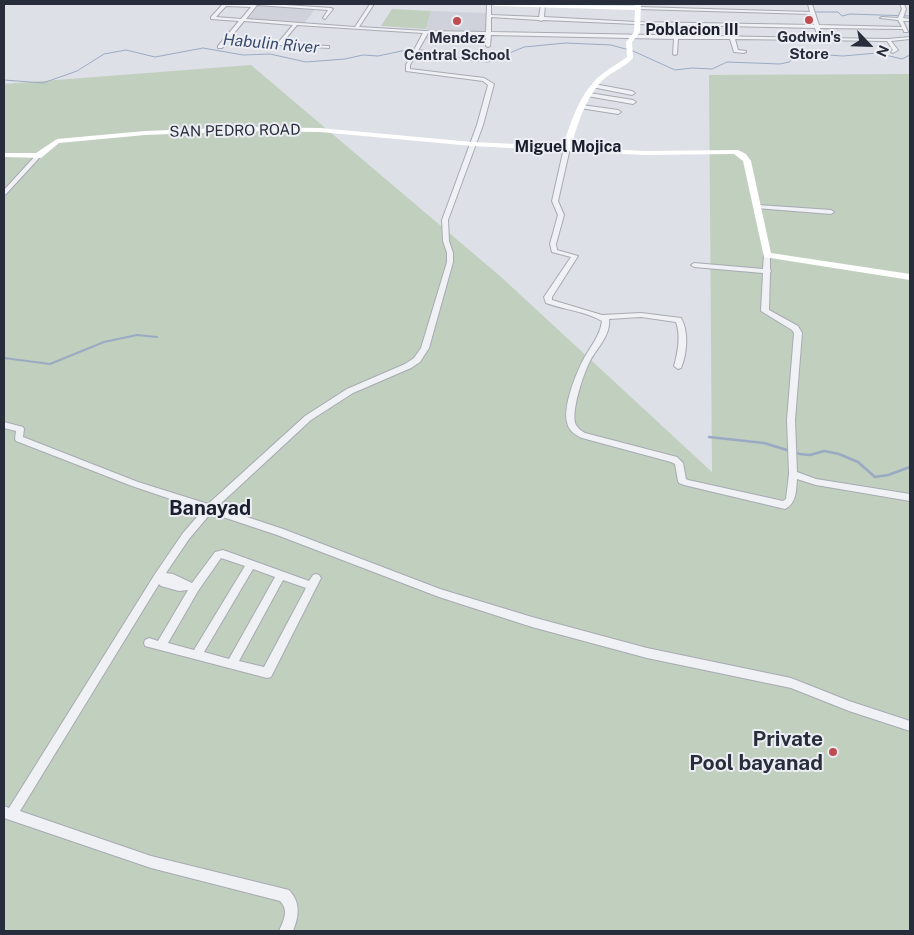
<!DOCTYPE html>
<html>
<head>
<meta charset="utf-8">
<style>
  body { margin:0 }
  #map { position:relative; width:914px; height:935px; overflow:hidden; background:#dde0e6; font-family:"Public Sans",sans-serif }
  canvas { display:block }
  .frame { position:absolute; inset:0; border:5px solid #282d3b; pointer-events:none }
  .north { position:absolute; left:844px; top:20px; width:50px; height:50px; -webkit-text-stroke:4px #eceef4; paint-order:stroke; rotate:114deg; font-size:14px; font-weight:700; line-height:20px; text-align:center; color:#282d3b }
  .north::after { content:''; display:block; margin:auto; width:18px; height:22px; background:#282d3b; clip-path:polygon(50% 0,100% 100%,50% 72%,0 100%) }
</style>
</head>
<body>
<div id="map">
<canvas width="914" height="935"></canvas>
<div class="frame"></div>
<div class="north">N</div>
</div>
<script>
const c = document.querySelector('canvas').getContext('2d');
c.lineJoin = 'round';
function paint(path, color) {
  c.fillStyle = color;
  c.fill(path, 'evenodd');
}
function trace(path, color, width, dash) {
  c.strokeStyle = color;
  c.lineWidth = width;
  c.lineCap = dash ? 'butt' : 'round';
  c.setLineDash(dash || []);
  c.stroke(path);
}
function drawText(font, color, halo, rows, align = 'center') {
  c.font = font + ' "Public Sans",sans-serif';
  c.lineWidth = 4;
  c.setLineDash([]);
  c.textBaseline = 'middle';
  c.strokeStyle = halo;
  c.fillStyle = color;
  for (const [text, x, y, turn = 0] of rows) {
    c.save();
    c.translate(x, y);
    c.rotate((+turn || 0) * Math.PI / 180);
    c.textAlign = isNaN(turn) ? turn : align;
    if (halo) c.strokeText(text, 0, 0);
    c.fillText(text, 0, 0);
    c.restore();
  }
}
paint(new Path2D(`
  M 258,5 L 316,8 L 304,24 L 245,20 Z
  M 431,11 L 486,13 L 487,43 L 424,39 Z`), '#cfd2da');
paint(new Path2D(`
  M 392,9 L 431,11 L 426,29 L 381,26 Z
  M 251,65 L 500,276 L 712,472 L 709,75 L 910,74 L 910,931 L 4,931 L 4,84 Z`), '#c1cfbf');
trace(new Path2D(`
  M 814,12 L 838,12 L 842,16 L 850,14 L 910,16
  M 4,80 L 43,83 L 77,71 L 104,54 L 126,50 L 155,57 L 203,48 L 243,55 L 270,54 L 306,62 L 345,59 L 363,55 L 378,56 L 411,49 L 450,53 L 464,60 L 488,62 L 524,47 L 566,43 L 611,45 L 633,51 L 675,70 L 692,68 L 712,69 L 727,62 L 780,64 L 789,62 L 797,56 L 814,54 L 843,56 L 877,53 L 902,59 L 910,55`), '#9baac3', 1);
trace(new Path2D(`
  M 4,358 L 50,364 L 104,342 L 137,335 L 157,337`), '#9baac3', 2);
trace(new Path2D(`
  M 709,437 L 764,443 L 800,454 L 810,455 L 824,451 L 839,454 L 858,462 L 875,477 L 888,475 L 910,467`), '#9baac3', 2.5);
const street = new Path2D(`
  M 223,4 L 271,4 L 331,8 L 333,9 L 325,19 L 323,18 L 328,10 L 257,5 L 246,19 L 355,27 L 370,4 L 374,4 L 359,27 L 426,31 L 486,32 L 487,4 L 491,4 L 491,15 L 539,17 L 541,4 L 545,4 L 544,17 L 636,22 L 814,25 L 811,14 L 638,9 L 636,8 L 638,7 L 810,12 L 808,4 L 812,4 L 819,25 L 902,27 L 898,20 L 880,18 L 882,17 L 898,18 L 902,9 L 900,4 L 904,4 L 906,9 L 903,18 L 910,19 L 910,21 L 903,21 L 908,32 L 904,32 L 903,29 L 820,28 L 823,38 L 888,39 L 910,37 L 910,39 L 891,41 L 898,50 L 893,53 L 891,52 L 893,50 L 887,41 L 735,39 L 738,50 L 746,51 L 746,52 L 744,53 L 734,52 L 730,39 L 678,39 L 677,54 L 675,55 L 673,54 L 674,39 L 491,35 L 490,46 L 488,47 L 486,46 L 486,35 L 428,33 L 410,65 L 410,69 L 484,78 L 494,84 L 483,125 L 448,220 L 449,241 L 453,253 L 453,262 L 429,348 L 420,362 L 411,368 L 353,393 L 311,420 L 217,507 L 283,529 L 440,589 L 532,617 L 647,648 L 791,678 L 849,701 L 910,721 L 910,731 L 849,711 L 791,688 L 647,658 L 532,627 L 439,597 L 277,535 L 211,513 L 189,539 L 166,573 L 173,574 L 192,583 L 215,552 L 223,550 L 309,581 L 313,575 L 316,574 L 319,575 L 321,578 L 271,677 L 267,678 L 145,646 L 144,643 L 145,640 L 149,638 L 158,641 L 188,590 L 179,591 L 161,586 L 159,584 L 20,811 L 151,856 L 289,890 C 301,903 299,916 293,931 L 279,931 C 284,920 289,910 280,901 L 151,868 L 4,818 L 4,806 L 9,808 L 155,574 L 183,533 L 203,510 L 132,486 L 16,441 L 15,439 L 16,431 L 4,428 L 4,422 L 23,427 L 24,429 L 23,437 L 138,482 L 208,504 L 305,416 L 347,389 L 405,364 L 414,358 L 421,348 L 447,262 L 447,253 L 443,241 L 442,220 L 477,125 L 488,85 L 483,81 L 406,71 L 406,65 L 423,33 L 297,25 L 282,43 L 327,46 L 329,46 L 329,48 L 279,45 L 277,44 L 293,25 L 244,21 L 222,48 L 218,48 L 218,46 L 239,21 L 211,19 L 211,17 ZM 226,6 L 251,7 L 241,19 L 216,17 ZM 491,17 L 539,20 L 541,21 L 543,20 L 636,24 L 815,28 L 818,38 L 491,32 ZM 221,558 L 245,566 L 194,650 L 168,643 L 198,591 ZM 253,569 L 275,577 L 229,659 L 204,652 ZM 283,580 L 306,588 L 264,667 L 239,661 Z
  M 594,84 L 632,91 L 635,93 L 632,95 L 592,87 L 592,85 Z
  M 589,93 L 633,100 L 636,102 L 633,104 L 587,96 L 587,94 Z
  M 582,105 L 618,110 L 621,112 L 618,114 L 580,108 L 580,106 Z
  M 567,146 L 570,148 L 558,201 L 564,215 L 556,244 L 557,250 L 578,256 L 552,297 L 552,300 L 602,315 L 641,313 L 681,318 C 689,332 687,354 681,368 L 678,369 L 674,366 C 678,352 681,336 676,322 L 641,317 L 609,319 C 611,335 597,348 590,361 C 584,372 570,413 576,425 C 578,428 581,431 585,433 L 677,457 L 683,463 L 686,479 L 688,480 L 783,501 L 786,499 L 789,474 L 787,420 L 794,333 L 792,330 L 761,311 L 763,273 L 694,267 L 691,265 L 694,263 L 763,269 L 764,255 L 767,253 L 770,255 L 770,269 L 771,271 L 770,273 L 769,310 L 798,326 L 802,333 L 795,420 L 797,472 L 816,479 L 910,494 L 910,501 L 816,485 L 797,479 C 796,490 797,503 785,509 L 684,485 L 679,483 L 678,481 L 675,464 L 671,462 L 582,438 C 575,435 568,430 567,422 C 563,407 575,376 582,362 C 589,348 600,337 602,321 C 585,311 565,310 546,303 L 544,297 L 571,257 L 552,252 L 550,244 L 558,215 L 552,201 L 564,148 Z
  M 36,155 L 41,156 L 6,194 L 4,195 L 4,190 Z
  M 758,205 L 831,210 L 834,212 L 831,214 L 756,208 L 756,206 Z`);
trace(street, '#a7aab3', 2);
paint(street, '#eff1f4');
paint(new Path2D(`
  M 492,4 L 635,6 L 635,4 L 641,4 L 640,32 L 632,42 L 633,58 C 625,67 613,71 604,79 C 586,96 578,123 571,147 L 644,151 L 738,150 L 746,154 L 751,161 L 771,253 L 910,274 L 910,280 L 764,257 L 743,161 L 734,154 L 644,155 L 472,146 L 320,132 L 246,131 L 145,135 L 59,143 L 41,158 L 4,157 L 4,153 L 36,153 L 57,139 L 145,131 L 246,127 L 320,128 L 472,142 L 563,146 C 571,122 580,92 601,75 C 609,68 618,64 627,57 L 626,42 L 634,32 L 635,10 L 495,6 Z`), '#fff');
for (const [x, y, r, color] of [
  [809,20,5,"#c14c50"],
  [457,21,5,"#c14c50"],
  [833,752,5,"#c14c50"]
]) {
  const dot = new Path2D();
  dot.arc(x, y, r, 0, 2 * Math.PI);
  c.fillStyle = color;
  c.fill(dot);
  trace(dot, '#eceef4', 2);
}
drawText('bold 15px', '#282d3b', '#eceef4', [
  ["Godwin's",809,37],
  ["Store",809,54],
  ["Mendez",457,38],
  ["Central School",457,55]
]);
drawText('15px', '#282d3b', '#eceef4', [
  ["SAN PEDRO ROAD",235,131,-1]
]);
drawText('bold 16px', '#1a1e2c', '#eceef4', [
  ["Poblacion III",692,30],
  ["Miguel Mojica",568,147]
]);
drawText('italic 16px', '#36486b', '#eceef4', [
  ["Habulin River",271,44,5]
]);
drawText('bold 20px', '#1a1e2c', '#eceef4', [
  ["Banayad",210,509]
]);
drawText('bold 21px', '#282d3b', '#eceef4', [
  ["Private",823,740],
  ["Pool bayanad",823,764]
], 'right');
</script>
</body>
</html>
